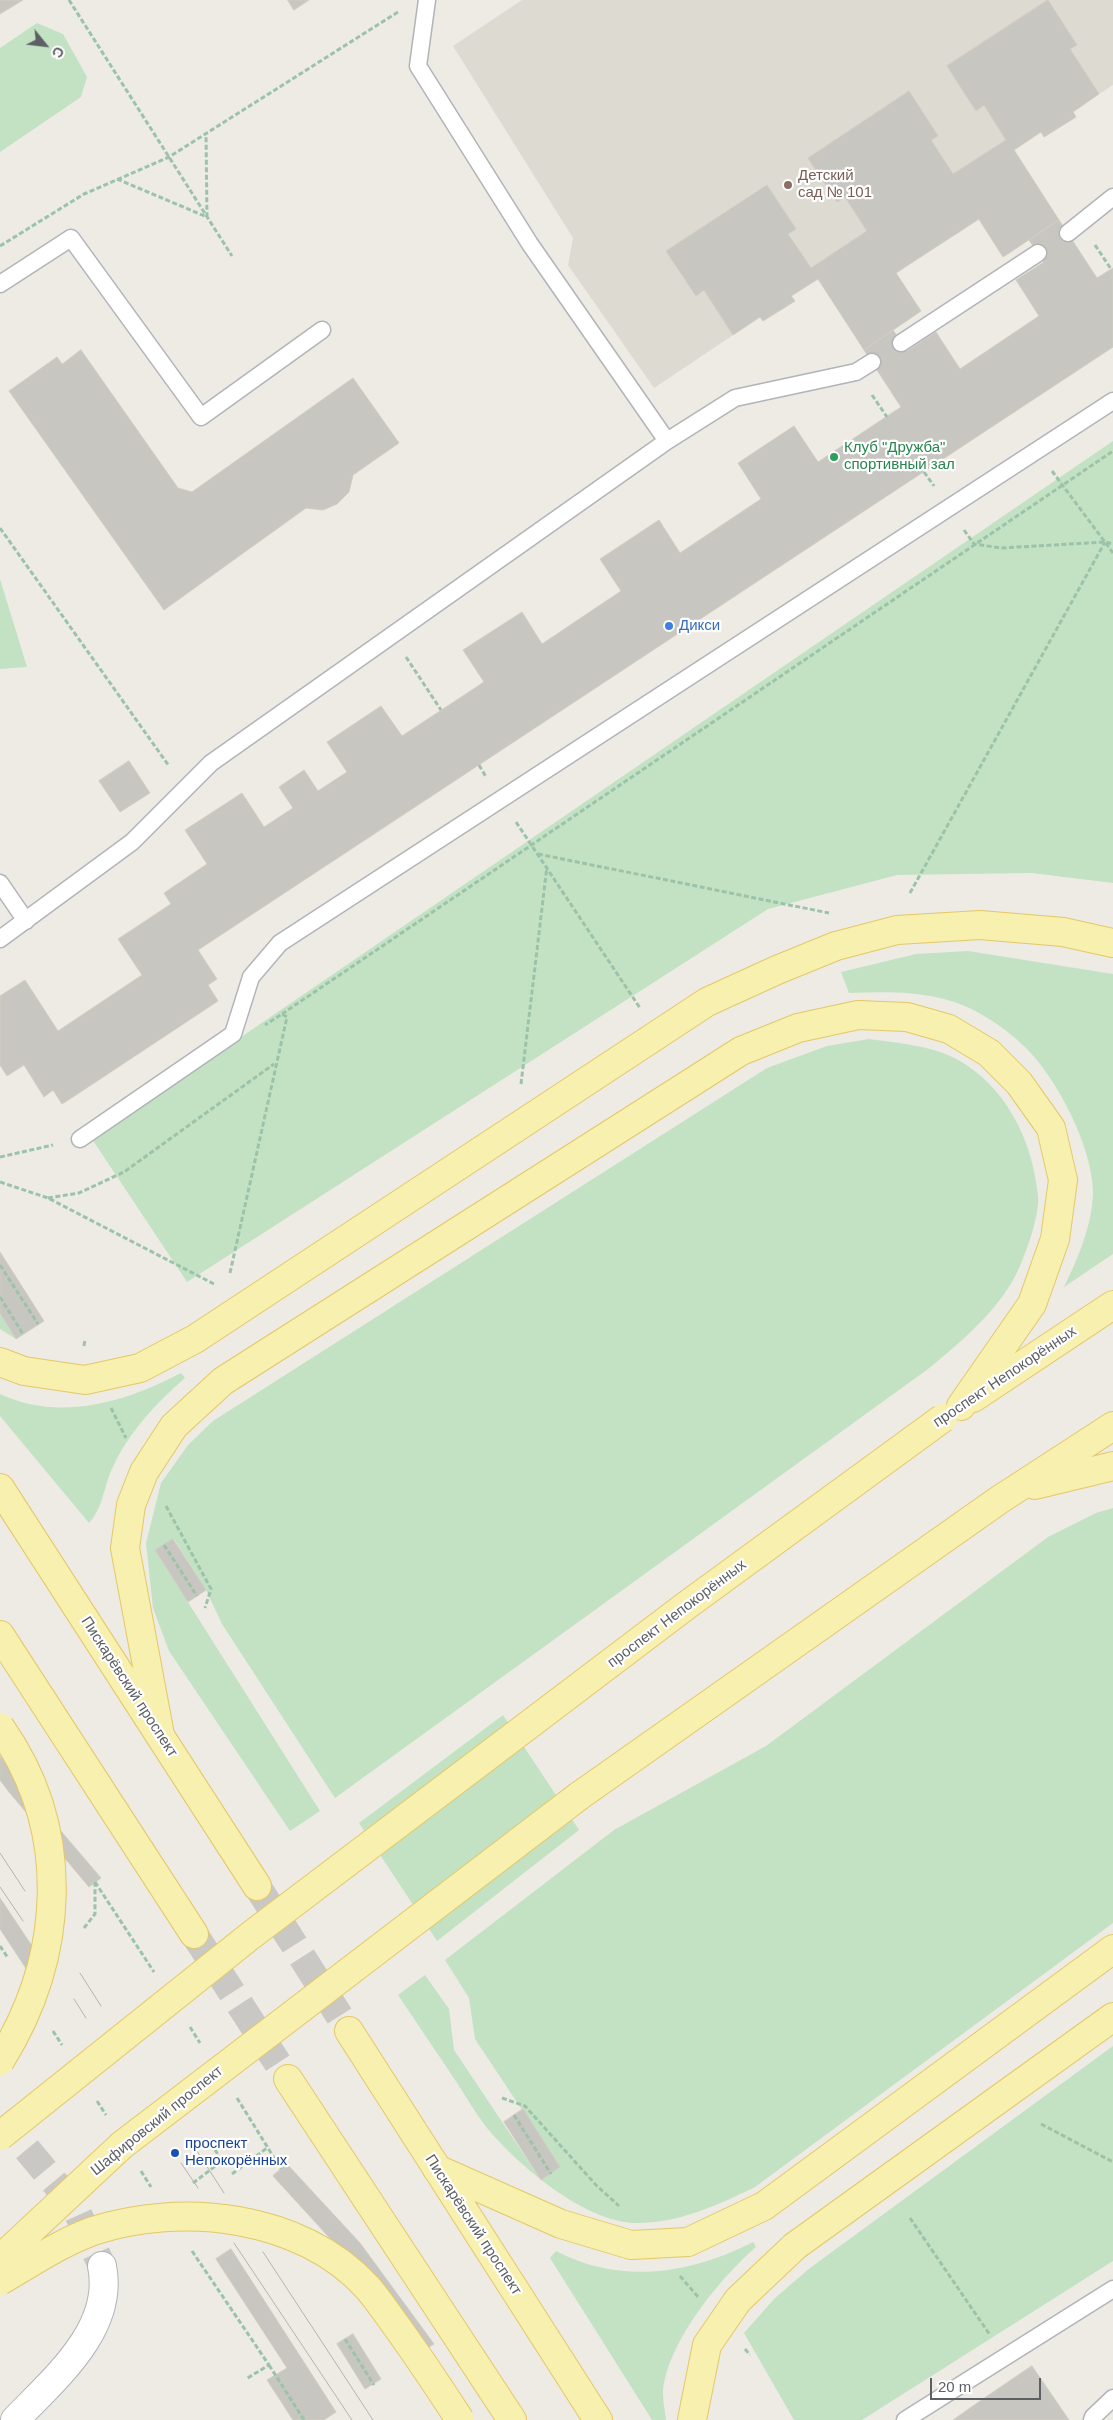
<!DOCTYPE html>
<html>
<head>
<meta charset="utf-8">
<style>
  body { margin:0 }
  #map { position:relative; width:1113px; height:2420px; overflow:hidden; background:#edebe4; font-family:Arial,sans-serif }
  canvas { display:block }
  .north { position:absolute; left:20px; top:20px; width:50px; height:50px; -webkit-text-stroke:4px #fff; paint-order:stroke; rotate:119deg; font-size:14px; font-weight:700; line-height:20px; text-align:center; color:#5c5f63 }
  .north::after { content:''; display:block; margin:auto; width:18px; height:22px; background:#5c5f63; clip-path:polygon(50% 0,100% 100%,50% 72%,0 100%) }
  .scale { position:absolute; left:930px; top:2378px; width:111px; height:22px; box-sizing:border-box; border:2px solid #5c5f63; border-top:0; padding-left:6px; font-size:15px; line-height:18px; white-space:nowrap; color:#5c5f63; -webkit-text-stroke:4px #fff; paint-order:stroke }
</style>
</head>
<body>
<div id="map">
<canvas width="1113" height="2420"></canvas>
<div class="north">С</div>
<div class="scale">20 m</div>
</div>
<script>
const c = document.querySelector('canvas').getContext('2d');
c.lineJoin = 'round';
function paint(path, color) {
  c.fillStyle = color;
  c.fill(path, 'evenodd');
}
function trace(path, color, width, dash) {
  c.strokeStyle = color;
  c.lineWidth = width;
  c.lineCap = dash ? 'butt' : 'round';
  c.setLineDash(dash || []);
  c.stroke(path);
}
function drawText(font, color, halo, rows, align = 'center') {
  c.font = font + ' Arial,sans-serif';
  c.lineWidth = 4.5;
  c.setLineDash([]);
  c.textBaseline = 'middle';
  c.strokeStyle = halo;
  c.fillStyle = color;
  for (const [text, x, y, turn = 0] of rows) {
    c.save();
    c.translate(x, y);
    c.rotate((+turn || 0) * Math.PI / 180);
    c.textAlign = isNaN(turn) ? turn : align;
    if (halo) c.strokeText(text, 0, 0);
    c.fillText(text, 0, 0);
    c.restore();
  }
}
paint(new Path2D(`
  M 522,0 L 1113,0 L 1113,85 L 1073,111 L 1076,117 L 1044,137 L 1041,132 L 1014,150 L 1059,220 L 1003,257 L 978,219 L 896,273 L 921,311 L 864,350 L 818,279 L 792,296 L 795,301 L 763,321 L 760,317 L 654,388 L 568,265 L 573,238 L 453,46 Z`), '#dddad2');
paint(new Path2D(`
  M 37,23 L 63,34 L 87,77 L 81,97 L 0,152 L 0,48 Z
  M 1113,441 L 1113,883 L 1032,873 L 897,875 L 768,909 L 187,1282 L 92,1139 Z
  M 0,579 L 27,667 L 0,669 Z
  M 968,951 L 1113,974 L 1113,1254 L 1064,1287 C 1078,1258 1092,1226 1093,1193 C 1093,1148 1057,1078 1025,1047 C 1002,1025 972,1005 940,998 C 910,991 880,992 849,993 L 841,972 L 916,954 Z
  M 869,1039 C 898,1043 935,1046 960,1061 C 1003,1086 1029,1134 1036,1182 C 1037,1189 1039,1197 1038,1204 C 1036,1224 1028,1247 1020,1266 C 1002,1308 962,1341 928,1369 L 335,1798 L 222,1624 L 206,1590 L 174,1539 L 155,1550 L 320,1811 L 290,1831 L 169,1651 L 153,1608 L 146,1543 L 161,1483 L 188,1445 L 213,1421 L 767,1068 L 827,1046 Z
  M 0,1313 L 16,1339 L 0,1329 Z
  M 181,1373 L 185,1378 C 156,1403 127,1434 111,1471 C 104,1488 102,1509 89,1523 L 0,1416 L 0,1394 C 60,1422 126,1402 181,1373 Z
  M 1113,1508 L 1113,1923 L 755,2187 C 716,2206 677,2224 633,2223 C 582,2220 518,2165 487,2128 C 476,2114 467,2098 457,2083 C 438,2054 418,2025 398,1995 L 425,1975 L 449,2009 L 454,2050 L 541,2180 L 560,2167 L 475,2039 L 469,1998 L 445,1960 L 614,1830 L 766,1746 L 1048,1537 L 1096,1513 Z
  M 503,1715 L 579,1830 L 437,1941 L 359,1823 Z
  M 1113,2046 L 1113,2261 L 862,2420 L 794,2420 L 744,2333 L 775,2298 L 810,2268 Z
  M 753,2242 L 756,2247 C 720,2278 666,2344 663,2393 C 663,2402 665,2411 666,2420 L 652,2420 L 550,2258 L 556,2251 C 620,2285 691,2274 753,2242 Z`), '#c3e2c4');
const building = new Path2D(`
  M 0,0 L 23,0 L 0,14 Z
  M 288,0 L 309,0 L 294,10 Z
  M 1048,0 L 1077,45 L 1070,49 L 1099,94 L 1073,112 L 1076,117 L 1044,137 L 1041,132 L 1014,150 L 1059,220 L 1003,257 L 979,219 L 896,273 L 921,311 L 864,350 L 818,279 L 791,296 L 795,301 L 763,321 L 760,317 L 733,335 L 704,290 L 696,296 L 666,251 L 767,185 L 796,229 L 788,234 L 811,268 L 867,231 L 845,197 L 837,202 L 808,158 L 909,91 L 938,136 L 931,140 L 953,174 L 1006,140 L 984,105 L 976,111 L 947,66 Z
  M 1059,220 L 1097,278 L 1113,268 L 1113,347 L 198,950 L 217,979 L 208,985 L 218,1001 L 76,1095 L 62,1104 L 53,1090 L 44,1097 L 24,1065 L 7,1076 L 0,1065 L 0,996 L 25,980 L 58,1031 L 142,975 L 118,939 L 171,904 L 164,893 L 207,864 L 185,830 L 242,793 L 264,827 L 293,808 L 279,787 L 304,770 L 318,791 L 347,772 L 327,742 L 381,706 L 402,736 L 484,682 L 463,650 L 522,612 L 542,644 L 621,591 L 600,559 L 659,520 L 680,553 L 761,499 L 738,463 L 794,426 L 818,462 L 901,407 L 864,350 L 893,330 L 907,351 L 936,332 L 960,369 L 1039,316 L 1016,280 L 1044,262 L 1029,240 Z
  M 81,350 L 178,488 L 192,492 L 353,378 L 399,443 L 353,475 L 349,492 L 337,504 L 323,510 L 306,508 L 164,610 L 9,391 L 57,357 L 62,364 Z
  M 129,761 L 150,793 L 120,812 L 99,781 Z
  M 0,1252 L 44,1321 L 16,1339 L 0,1313 Z
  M 173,1539 L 206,1590 L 188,1602 L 155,1550 Z
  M 0,1756 L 19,1782 L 101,1878 L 89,1887 L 9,1792 L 0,1780 Z
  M 0,1898 L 46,1967 L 31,1976 L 0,1929 Z
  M 523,2109 L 560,2167 L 541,2180 L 504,2122 Z
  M 287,2164 L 360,2243 L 434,2344 L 421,2352 L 348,2258 L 273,2176 Z
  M 231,2249 L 336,2412 L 324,2420 L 293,2420 L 267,2380 L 287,2368 L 216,2259 Z
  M 353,2334 L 381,2379 L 365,2389 L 337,2344 Z
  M 1032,2366 L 1069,2420 L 953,2420 L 980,2401 Z`);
paint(building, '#c8c6c0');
trace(building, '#d1cdc3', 1);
trace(new Path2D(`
  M 0,2117 L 75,2207 L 102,2266`), '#c9c8c4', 28, [28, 14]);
trace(new Path2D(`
  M 257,1886 L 349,2031
  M 194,1934 L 288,2079`), '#c9c8c4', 28, [28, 14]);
const lane = new Path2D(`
  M 427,0 L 418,66 L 530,244 L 667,441
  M 1068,233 L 1113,197
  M 0,284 L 71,238 L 201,417 L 322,330
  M 901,343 L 1038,253
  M 0,883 L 26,921
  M 0,939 L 132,842 L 211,763 L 667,441 L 735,398 L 856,372 L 872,362
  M 80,1139 L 233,1034 L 251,977 L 280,943 L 1113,401
  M 905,2420 L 1113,2289
  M 1092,2420 L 1093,2417 L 1113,2398`);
const street = new Path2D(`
  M 15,2420 C 54,2379 115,2329 102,2266`);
const primary = new Path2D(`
  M 0,1362 L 24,1371 L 85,1380 L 140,1368 L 195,1339 L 707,1002 L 777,970 L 836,946 L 897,930 L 980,925 L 1063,932 L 1113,943
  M 973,1398 L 1113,1305
  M 1035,1485 L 1113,1466
  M 0,1488 L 257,1886
  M 0,1635 L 194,1934
  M 160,1735 L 125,1548 L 131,1505 L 144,1472 L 174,1426 L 223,1381 L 741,1051 L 798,1028 L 858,1015 L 907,1017 L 949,1029 L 989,1053 L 1019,1083 L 1051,1128 L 1063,1180 L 1055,1239 L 1032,1304 L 961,1406
  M 579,1796 L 999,1500 L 1113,1426
  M 349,2031 L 598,2420
  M 288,2079 L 512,2420
  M 437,2169 L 561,2224 L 631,2245 L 688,2242 L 764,2206 L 1113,1949
  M 692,2420 L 707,2345 L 738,2300 L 795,2246 L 1113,2017`);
trace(lane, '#b1b4b8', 19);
trace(street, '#b1b4b8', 30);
trace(primary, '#e4c866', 30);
trace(new Path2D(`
  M 69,0 L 232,256
  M 117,179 L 207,217 L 206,133
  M 1095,245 L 1111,269
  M 0,246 L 84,194 L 169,157 L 398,12
  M 872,395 L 887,417
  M 1052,471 L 1113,553
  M 924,472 L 934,486
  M 0,528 L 169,766
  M 964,530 L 974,544 L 1001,548 L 1105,542 L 1113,544
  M 406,657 L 441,710
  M 479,765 L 486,777
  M 516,822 L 640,1008
  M 538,854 L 829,913
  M 910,893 L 1105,542
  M 282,1014 L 1113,451
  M 521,1084 L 547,866
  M 0,1157 L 53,1145
  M 0,1182 L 48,1198 L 214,1284
  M 48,1198 L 79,1193 L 124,1172 L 274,1064
  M 0,1265 L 38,1324
  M 230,1273 L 287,1017 L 282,1014 L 265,1025
  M 0,1297 L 23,1334
  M 84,1346 L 85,1339
  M 111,1408 L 126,1438
  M 166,1506 L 211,1589 L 205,1608
  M 164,1545 L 197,1596
  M 95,1882 L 154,1972
  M 84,1928 L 95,1914 L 95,1883
  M 0,1946 L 8,1958
  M 190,2027 L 200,2043
  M 53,2031 L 62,2045
  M 237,2098 L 281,2169
  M 502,2098 L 525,2106 L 596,2185 L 619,2206
  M 97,2101 L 106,2115
  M 514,2115 L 551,2174
  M 1041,2124 L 1113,2162
  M 141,2171 L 151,2187
  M 232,2174 L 267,2148
  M 193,2183 L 222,2161 L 209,2140
  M 910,2218 L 990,2335
  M 192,2251 L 269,2365 L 246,2379
  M 680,2276 L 699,2298
  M 345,2339 L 374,2385
  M 745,2349 L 750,2355
  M 269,2365 L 304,2420`), '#9cc3aa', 3, [5, 2.5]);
trace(lane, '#fff', 16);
trace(street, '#fff', 28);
trace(primary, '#f7f0af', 28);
trace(new Path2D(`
  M 0,1853 L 25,1891
  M 0,1887 L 23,1921
  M 80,1973 L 101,2006
  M 74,1999 L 86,2018
  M 197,2151 L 224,2193
  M 181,2163 L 198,2188
  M 234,2243 L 352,2420
  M 263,2252 L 373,2420`), '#b2b3b3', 1);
const primaryBridge = new Path2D(`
  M 0,1727 C 73,1830 65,1957 0,2061
  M 0,2136 L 250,1936 L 687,1605 L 943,1418
  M 0,2259 L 122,2145 L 579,1796
  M 0,2281 C 29,2264 62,2242 93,2231 C 182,2202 301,2215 367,2287 C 376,2297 384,2309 392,2320 C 416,2353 438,2386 460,2420`);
trace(primaryBridge, '#e4c866', 30, []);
trace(primaryBridge, '#f7f0af', 28);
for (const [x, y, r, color] of [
  [788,185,5,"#8d6e63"],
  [834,457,5,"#2e9e5b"],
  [669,626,5,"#3f7fe0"],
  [175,2153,5,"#1a4fb4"]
]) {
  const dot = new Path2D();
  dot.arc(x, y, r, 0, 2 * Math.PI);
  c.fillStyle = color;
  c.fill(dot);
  trace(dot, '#fff', 2);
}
drawText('15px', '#785e54', '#fff', [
  ["Детский",798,176],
  ["сад № 101",798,193]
], 'left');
drawText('15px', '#27864d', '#fff', [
  ["Клуб \"Дружба\"",844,448],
  ["спортивный зал",844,465]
], 'left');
drawText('15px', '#366cbe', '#fff', [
  ["Дикси",679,626]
], 'left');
drawText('15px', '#5c5f63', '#fff', [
  ["проспект Непокорённых",1005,1377,-34],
  ["проспект Непокорённых",677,1614,-37],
  ["Пискарёвский проспект",129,1687,57],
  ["Шафировский проспект",157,2121,-39],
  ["Пискарёвский проспект",473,2225,57]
]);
drawText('15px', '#164399', '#fff', [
  ["проспект",185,2144],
  ["Непокорённых",185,2161]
], 'left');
</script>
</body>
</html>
